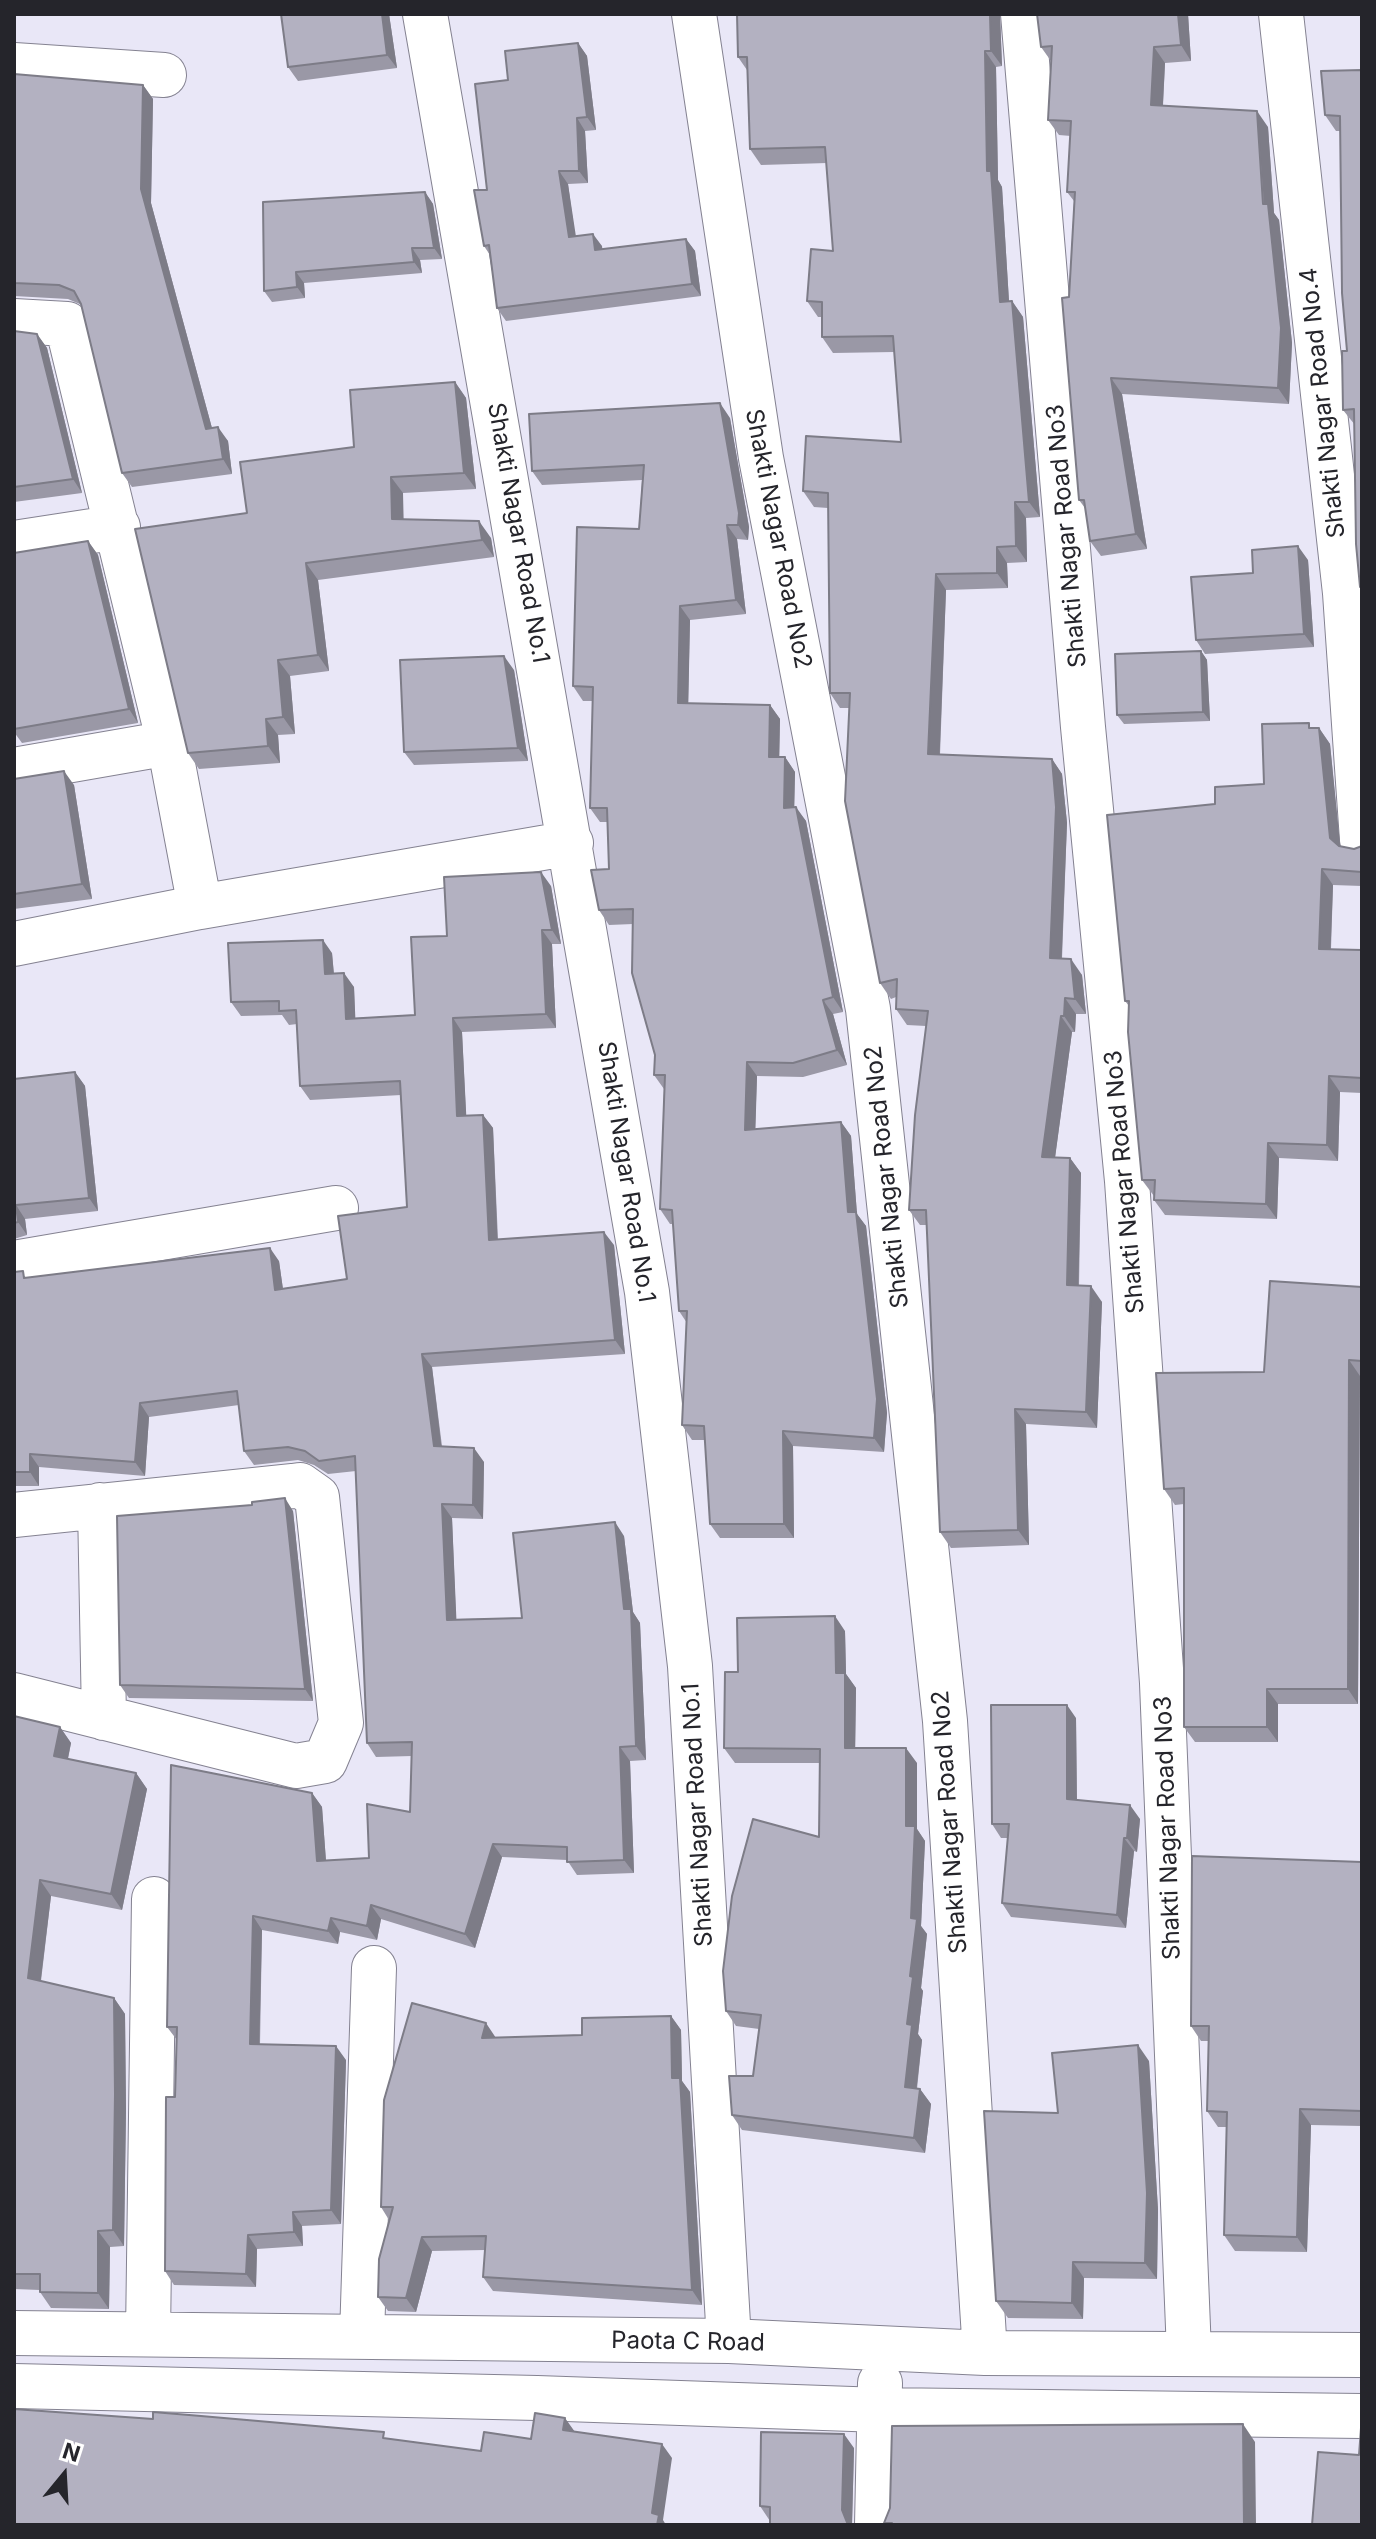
<!DOCTYPE html>
<html>
<head>
<meta charset="utf-8">
<style>
  body { margin:0 }
  #map { position:relative; width:1376px; height:2539px; overflow:hidden; background:#e9e7f7; font-family:Inter,sans-serif }
  canvas { display:block }
  .frame { position:absolute; inset:0; border:16px solid #25252b; pointer-events:none }
  .north { position:absolute; left:24px; top:2435px; width:80px; height:80px; -webkit-text-stroke:6px #fff; paint-order:stroke; rotate:18deg; font-size:22px; font-weight:700; line-height:32px; text-align:center; color:#25252b }
  .north::after { content:''; display:block; margin:auto; width:28px; height:36px; background:#25252b; clip-path:polygon(50% 0,100% 100%,50% 72%,0 100%) }
</style>
</head>
<body>
<div id="map">
<canvas width="1376" height="2539"></canvas>
<div class="frame"></div>
<div class="north">N</div>
</div>
<script>
const c = document.querySelector('canvas').getContext('2d');
c.lineJoin = 'round';
function trace(path, color, width, dash) {
  c.strokeStyle = color;
  c.lineWidth = width;
  c.lineCap = dash ? 'butt' : 'round';
  c.setLineDash(dash || []);
  c.stroke(path);
}
function paint(path, color) {
  c.fillStyle = color;
  c.fill(path, 'evenodd');
}
function drawText(font, color, halo, rows, align = 'center') {
  c.font = font + ' Inter,sans-serif';
  c.lineWidth = 6;
  c.setLineDash([]);
  c.textBaseline = 'middle';
  c.strokeStyle = halo;
  c.fillStyle = color;
  for (const [text, x, y, turn = 0] of rows) {
    c.save();
    c.translate(x, y);
    c.rotate((+turn || 0) * Math.PI / 180);
    c.textAlign = isNaN(turn) ? turn : align;
    if (halo) c.strokeText(text, 0, 0);
    c.fillText(text, 0, 0);
    c.restore();
  }
}
const minor = new Path2D(`
  M 425,14 L 647,1292 L 690,1666 L 729,2341
  M 694,14 L 761,458 L 868,1009 L 945,1721 L 985,2353
  M 1023,14 L 1083,727 L 1127,1181 L 1162,1683 L 1189,2352
  M 1281,14 L 1345,593 L 1362,840
  M 14,65 L 164,75
  M 14,321 L 67,324 L 169,743 L 14,770
  M 14,543 L 118,527
  M 200,907 L 571,843
  M 14,944 L 200,907 L 169,743
  M 14,1263 L 336,1208
  M 100,1505 L 104,1718
  M 14,1515 L 293,1486 L 300,1485 L 317,1497 L 341,1723 L 325,1761 L 296,1766 L 14,1695
  M 14,2333 L 729,2341 L 985,2353 L 1362,2355
  M 148,2334 L 154,1899
  M 362,2336 L 374,1968
  M 14,2386 L 537,2398 L 881,2410 L 1362,2416
  M 877,2525 L 880,2383`);
trace(minor, '#848291', 46);
trace(minor, '#fff', 44);
paint(new Path2D(`
  M 389,14 L 397,68 L 298,81 L 288,67 Z
  M 1000,14 L 1002,66 L 996,67 L 998,180 L 1002,187 L 1009,301 L 1012,301 L 1023,317 L 1040,517 L 1026,518 L 1027,562 L 1007,563 L 1008,588 L 946,590 L 940,755 L 1052,759 L 1062,774 L 1067,823 L 1062,959 L 1082,975 L 1086,1014 L 1076,1014 L 1075,1032 L 1072,1032 L 1055,1157 L 1070,1158 L 1081,1173 L 1079,1286 L 1102,1302 L 1097,1428 L 1026,1424 L 1029,1545 L 951,1548 L 940,1532 L 927,1225 L 920,1225 L 909,1210 L 926,1026 L 907,1025 L 896,1009 L 896,997 L 891,999 L 880,983 L 849,708 L 840,708 L 830,693 L 828,508 L 814,507 L 803,491 L 901,442 L 894,352 L 833,353 L 822,337 L 822,317 L 818,317 L 807,301 L 833,251 L 827,163 L 761,165 L 750,149 L 747,70 L 738,57 Z
  M 1188,14 L 1191,61 L 1165,63 L 1163,106 L 1268,127 L 1274,213 L 1279,220 L 1292,343 L 1289,404 L 1122,394 L 1147,549 L 1101,556 L 1090,541 L 1085,508 L 1079,500 L 1069,297 L 1074,201 L 1067,192 L 1071,136 L 1059,135 L 1048,120 L 1051,61 L 1041,47 Z
  M 578,43 L 587,56 L 596,130 L 585,131 L 588,183 L 568,184 L 575,236 L 602,246 L 602,249 L 686,239 L 695,251 L 701,296 L 506,321 L 497,308 L 490,255 L 484,246 L 487,190 L 508,80 Z
  M 1362,70 L 1362,590 L 1360,587 L 1355,425 L 1343,410 L 1347,351 L 1340,131 L 1336,131 L 1325,115 Z
  M 14,74 L 143,85 L 153,99 L 151,203 L 212,428 L 228,441 L 232,474 L 132,487 L 122,473 L 82,305 L 68,299 L 14,296 Z
  M 425,192 L 433,204 L 442,259 L 420,260 L 422,273 L 304,283 L 305,298 L 272,302 L 264,291 Z
  M 14,331 L 37,334 L 47,348 L 82,493 L 14,502 Z
  M 455,382 L 466,398 L 476,489 L 403,493 L 403,519 L 491,538 L 494,557 L 318,580 L 329,671 L 290,676 L 295,734 L 278,735 L 280,763 L 199,769 L 188,753 L 247,513 L 354,447 Z
  M 730,418 L 749,527 L 748,540 L 737,539 L 746,614 L 690,620 L 688,703 L 770,705 L 780,719 L 779,757 L 785,757 L 795,772 L 794,807 L 806,821 L 843,1012 L 833,1014 L 847,1065 L 803,1077 L 757,1076 L 755,1129 L 841,1122 L 851,1136 L 857,1214 L 866,1226 L 887,1413 L 884,1452 L 793,1446 L 794,1538 L 720,1538 L 710,1524 L 705,1440 L 692,1440 L 682,1425 L 687,1323 L 679,1311 L 673,1224 L 670,1224 L 660,1209 L 664,1089 L 654,1075 L 655,1055 L 633,924 L 609,925 L 599,910 L 609,869 L 608,822 L 600,822 L 590,808 L 593,701 L 583,701 L 573,686 L 639,529 L 642,480 L 542,485 L 532,471 Z
  M 88,541 L 98,555 L 138,723 L 22,743 L 14,732 L 14,553 Z
  M 1308,560 L 1314,647 L 1205,654 L 1196,640 L 1253,573 Z
  M 1201,651 L 1207,660 L 1210,721 L 1124,724 L 1117,715 Z
  M 514,670 L 528,761 L 414,765 L 404,752 Z
  M 1312,728 L 1319,728 L 1330,744 L 1340,847 L 1354,849 L 1362,846 L 1362,886 L 1333,885 L 1331,949 L 1362,950 L 1362,1093 L 1340,1092 L 1338,1161 L 1279,1158 L 1277,1219 L 1165,1215 L 1154,1200 L 1154,1196 L 1142,1180 L 1129,1006 L 1125,1001 L 1215,804 L 1264,784 Z
  M 14,779 L 74,785 L 92,899 L 14,909 Z
  M 551,886 L 561,944 L 552,944 L 556,1028 L 462,1032 L 466,1115 L 483,1115 L 493,1128 L 498,1239 L 614,1245 L 625,1354 L 432,1367 L 442,1446 L 484,1462 L 483,1519 L 452,1518 L 456,1619 L 522,1618 L 624,1536 L 633,1612 L 640,1623 L 646,1760 L 630,1761 L 634,1873 L 577,1875 L 567,1860 L 502,1857 L 475,1948 L 381,1919 L 377,1940 L 340,1932 L 338,1944 L 262,1930 L 260,2045 L 346,2060 L 341,2224 L 302,2226 L 303,2246 L 257,2249 L 256,2287 L 174,2285 L 165,2271 L 175,2097 L 177,2040 L 167,2027 L 312,1793 L 322,1807 L 326,1861 L 369,1858 L 410,1812 L 412,1756 L 376,1757 L 367,1743 L 356,1471 L 328,1474 L 314,1465 L 298,1460 L 254,1465 L 244,1451 L 239,1405 L 149,1417 L 145,1476 L 39,1467 L 39,1486 L 14,1486 L 14,1272 L 28,1278 L 279,1261 L 283,1289 L 347,1279 L 407,1207 L 401,1095 L 310,1100 L 300,1086 L 297,1024 L 289,1025 L 282,1015 L 241,1016 L 231,1002 L 332,953 L 334,974 L 354,987 L 355,1018 L 415,1015 L 447,936 Z
  M 75,1072 L 85,1086 L 98,1211 L 25,1219 L 27,1235 L 14,1239 L 14,1079 Z
  M 1362,1287 L 1362,1376 L 1360,1376 L 1358,1704 L 1278,1704 L 1278,1742 L 1195,1742 L 1184,1727 L 1184,1504 L 1175,1505 L 1164,1489 L 1264,1372 Z
  M 293,1511 L 313,1701 L 129,1698 L 120,1685 Z
  M 845,1631 L 846,1674 L 856,1688 L 855,1748 L 917,1763 L 917,1829 L 925,1841 L 921,1926 L 927,1934 L 921,1988 L 923,1991 L 918,2034 L 922,2040 L 917,2089 L 920,2089 L 931,2104 L 925,2153 L 742,2130 L 732,2115 L 753,2076 L 759,2029 L 736,2026 L 726,2011 L 819,1837 L 820,1763 L 735,1763 L 724,1748 L 738,1672 Z
  M 14,1716 L 60,1727 L 71,1743 L 68,1759 L 136,1773 L 147,1789 L 122,1910 L 51,1896 L 41,1981 L 114,1998 L 125,2014 L 126,2110 L 124,2246 L 110,2247 L 109,2309 L 51,2308 L 40,2292 L 40,2290 L 14,2289 Z
  M 1076,1718 L 1077,1800 L 1140,1819 L 1137,1852 L 1134,1851 L 1126,1928 L 1011,1917 L 1002,1903 L 1008,1838 L 1001,1838 L 992,1824 Z
  M 1362,1862 L 1362,2126 L 1311,2125 L 1307,2252 L 1235,2251 L 1224,2235 L 1227,2127 L 1218,2127 L 1207,2111 L 1209,2041 L 1201,2041 L 1191,2026 Z
  M 671,2016 L 681,2030 L 682,2081 L 690,2092 L 702,2305 L 493,2291 L 483,2277 L 485,2250 L 432,2251 L 416,2312 L 388,2311 L 378,2297 L 389,2220 L 381,2207 L 496,2038 L 582,2035 Z
  M 1149,2061 L 1158,2210 L 1157,2279 L 1084,2278 L 1083,2319 L 1008,2318 L 996,2301 Z
  M 854,2448 L 852,2525 L 770,2521 L 760,2506 Z`), '#9a98a6');
paint(new Path2D(`
  M 382,14 L 389,14 L 397,68 L 387,55 Z
  M 990,14 L 1000,14 L 1002,66 L 991,51 Z
  M 1178,14 L 1188,14 L 1191,61 L 1181,45 Z
  M 578,43 L 587,56 L 596,130 L 587,117 Z
  M 1154,47 L 1165,63 L 1162,121 L 1151,105 Z
  M 985,51 L 996,67 L 998,180 L 1002,187 L 1010,318 L 1000,302 L 987,171 Z
  M 143,85 L 153,99 L 151,203 L 216,443 L 206,429 L 141,189 Z
  M 1257,111 L 1268,127 L 1274,213 L 1279,220 L 1292,343 L 1289,404 L 1278,388 Z
  M 577,118 L 585,131 L 588,183 L 579,171 Z
  M 559,171 L 568,184 L 578,250 L 569,237 Z
  M 425,192 L 433,204 L 442,259 L 434,248 Z
  M 593,234 L 602,246 L 604,263 L 595,250 Z
  M 686,239 L 695,251 L 701,296 L 692,284 Z
  M 412,248 L 420,260 L 422,273 L 414,262 Z
  M 296,272 L 304,283 L 305,298 L 297,287 Z
  M 1012,301 L 1023,317 L 1040,517 L 1029,502 Z
  M 37,334 L 47,348 L 82,493 L 73,479 Z
  M 1111,378 L 1122,394 L 1147,549 L 1136,534 Z
  M 455,382 L 466,398 L 476,489 L 464,473 Z
  M 720,403 L 730,418 L 749,527 L 748,540 L 738,525 Z
  M 218,427 L 228,441 L 232,474 L 223,459 Z
  M 391,477 L 403,493 L 404,535 L 392,519 Z
  M 1015,502 L 1026,518 L 1027,562 L 1016,546 Z
  M 479,521 L 491,538 L 494,557 L 482,540 Z
  M 727,525 L 737,539 L 746,614 L 736,600 Z
  M 88,541 L 98,555 L 138,723 L 129,709 Z
  M 1298,546 L 1308,560 L 1314,647 L 1304,634 Z
  M 997,547 L 1007,563 L 1008,588 L 997,573 Z
  M 306,563 L 318,580 L 329,671 L 318,655 Z
  M 936,574 L 946,590 L 939,770 L 928,754 Z
  M 680,606 L 690,620 L 688,718 L 678,703 Z
  M 1201,651 L 1207,660 L 1210,721 L 1203,712 Z
  M 504,656 L 514,670 L 528,761 L 518,748 Z
  M 278,660 L 290,676 L 295,734 L 283,717 Z
  M 770,705 L 780,719 L 779,772 L 769,757 Z
  M 266,719 L 278,735 L 280,763 L 268,746 Z
  M 1319,728 L 1330,744 L 1341,853 L 1330,838 Z
  M 785,757 L 795,772 L 794,822 L 784,808 Z
  M 1052,759 L 1062,774 L 1067,823 L 1061,974 L 1050,958 Z
  M 64,771 L 74,785 L 92,899 L 82,884 Z
  M 796,807 L 806,821 L 843,1012 L 833,997 Z
  M 1322,869 L 1333,885 L 1330,964 L 1319,949 Z
  M 541,872 L 551,886 L 561,944 L 552,930 Z
  M 542,930 L 552,944 L 556,1028 L 546,1014 Z
  M 323,940 L 332,953 L 335,988 L 325,974 Z
  M 1071,959 L 1082,975 L 1086,1014 L 1075,999 Z
  M 344,973 L 354,987 L 356,1033 L 346,1019 Z
  M 1065,998 L 1076,1014 L 1075,1032 L 1064,1016 Z
  M 823,1000 L 833,1014 L 847,1065 L 837,1050 Z
  M 1061,1016 L 1072,1032 L 1053,1173 L 1042,1157 Z
  M 453,1018 L 462,1032 L 467,1130 L 457,1116 Z
  M 747,1062 L 757,1076 L 755,1144 L 745,1130 Z
  M 75,1072 L 85,1086 L 98,1211 L 89,1198 Z
  M 1329,1076 L 1340,1092 L 1338,1161 L 1327,1145 Z
  M 483,1115 L 493,1128 L 498,1253 L 489,1240 Z
  M 841,1122 L 851,1136 L 857,1214 L 866,1226 L 887,1413 L 884,1452 L 874,1438 L 848,1212 Z
  M 1268,1143 L 1279,1158 L 1277,1219 L 1266,1204 Z
  M 1070,1158 L 1081,1173 L 1078,1301 L 1067,1285 Z
  M 16,1205 L 25,1219 L 27,1235 L 18,1222 Z
  M 604,1232 L 614,1245 L 625,1354 L 615,1340 Z
  M 270,1248 L 279,1261 L 285,1304 L 275,1290 Z
  M 1091,1286 L 1102,1302 L 1097,1428 L 1086,1412 Z
  M 422,1354 L 432,1367 L 443,1460 L 434,1446 Z
  M 1349,1360 L 1360,1376 L 1358,1704 L 1348,1689 Z
  M 140,1403 L 149,1417 L 145,1476 L 135,1462 Z
  M 1015,1409 L 1026,1424 L 1029,1545 L 1018,1530 Z
  M 783,1431 L 793,1446 L 794,1538 L 784,1524 Z
  M 474,1448 L 484,1462 L 483,1519 L 473,1505 Z
  M 30,1454 L 39,1467 L 39,1486 L 30,1472 Z
  M 285,1498 L 293,1511 L 313,1701 L 305,1689 Z
  M 442,1504 L 452,1518 L 457,1633 L 447,1620 Z
  M 615,1522 L 624,1536 L 633,1612 L 640,1623 L 646,1760 L 636,1746 L 624,1609 Z
  M 835,1616 L 845,1631 L 846,1674 L 856,1688 L 855,1762 L 845,1748 L 836,1673 Z
  M 1267,1689 L 1278,1704 L 1278,1742 L 1267,1727 Z
  M 1067,1705 L 1076,1718 L 1077,1813 L 1067,1799 Z
  M 60,1727 L 71,1743 L 65,1772 L 54,1756 Z
  M 620,1747 L 630,1761 L 634,1873 L 624,1860 Z
  M 906,1748 L 917,1763 L 917,1829 L 925,1841 L 921,1926 L 927,1934 L 921,1988 L 923,1991 L 918,2034 L 922,2040 L 915,2102 L 905,2087 L 910,1976 L 911,1918 L 906,1826 Z
  M 136,1773 L 147,1789 L 122,1910 L 111,1894 Z
  M 312,1793 L 322,1807 L 327,1875 L 317,1861 Z
  M 1130,1805 L 1140,1819 L 1137,1852 L 1127,1838 Z
  M 1124,1838 L 1134,1851 L 1126,1928 L 1117,1915 Z
  M 493,1844 L 502,1857 L 475,1948 L 465,1934 Z
  M 40,1880 L 51,1896 L 39,1994 L 28,1978 Z
  M 371,1905 L 381,1919 L 377,1940 L 367,1926 Z
  M 253,1916 L 262,1930 L 259,2058 L 250,2044 Z
  M 331,1918 L 340,1932 L 338,1944 L 328,1931 Z
  M 114,1998 L 125,2014 L 126,2110 L 124,2246 L 113,2230 Z
  M 671,2016 L 681,2030 L 682,2081 L 690,2092 L 702,2305 L 692,2290 L 672,2078 Z
  M 486,2023 L 496,2038 L 482,2038 Z
  M 1138,2045 L 1149,2061 L 1158,2210 L 1157,2279 L 1145,2263 Z
  M 336,2046 L 346,2060 L 341,2224 L 331,2210 Z
  M 920,2089 L 931,2104 L 925,2153 L 914,2138 Z
  M 1300,2109 L 1311,2125 L 1307,2252 L 1297,2237 Z
  M 293,2212 L 302,2226 L 303,2246 L 294,2232 Z
  M 98,2231 L 110,2247 L 109,2309 L 98,2293 Z
  M 248,2235 L 257,2249 L 256,2287 L 246,2274 Z
  M 422,2237 L 432,2251 L 416,2312 L 406,2298 Z
  M 1073,2262 L 1084,2278 L 1083,2319 L 1072,2303 Z
  M 565,2418 L 575,2432 L 563,2430 Z
  M 1243,2424 L 1255,2442 L 1256,2525 L 1244,2525 Z
  M 844,2434 L 854,2448 L 852,2525 L 848,2525 L 842,2510 Z
  M 662,2444 L 672,2458 L 663,2520 L 666,2525 L 657,2525 L 652,2513 Z`), '#7d7c87');
const building = new Path2D(`
  M 281,14 L 382,14 L 387,55 L 288,67 Z
  M 737,14 L 990,14 L 991,51 L 985,51 L 987,171 L 991,171 L 1000,302 L 1012,301 L 1029,502 L 1015,502 L 1016,546 L 997,547 L 997,573 L 936,574 L 928,754 L 1052,759 L 1056,807 L 1050,958 L 1071,959 L 1075,999 L 1065,998 L 1064,1016 L 1061,1016 L 1042,1157 L 1070,1158 L 1067,1285 L 1091,1286 L 1086,1412 L 1015,1409 L 1018,1530 L 940,1532 L 926,1210 L 909,1210 L 915,1115 L 928,1011 L 896,1009 L 897,979 L 880,983 L 845,801 L 850,693 L 830,693 L 828,493 L 803,491 L 806,436 L 901,442 L 893,336 L 822,337 L 822,302 L 807,301 L 811,249 L 833,251 L 825,147 L 750,149 L 747,57 L 738,57 Z
  M 1037,14 L 1178,14 L 1181,45 L 1154,47 L 1151,105 L 1257,111 L 1263,204 L 1268,204 L 1281,328 L 1278,388 L 1111,378 L 1136,534 L 1090,541 L 1084,500 L 1079,500 L 1062,298 L 1069,297 L 1075,192 L 1067,192 L 1071,121 L 1048,120 L 1052,46 L 1041,47 Z
  M 578,43 L 587,117 L 577,118 L 579,171 L 559,171 L 569,237 L 593,234 L 595,250 L 686,239 L 692,284 L 497,308 L 489,245 L 484,246 L 474,190 L 487,190 L 475,84 L 508,80 L 505,51 Z
  M 1362,70 L 1362,587 L 1360,587 L 1356,544 L 1354,409 L 1343,410 L 1342,351 L 1347,351 L 1342,293 L 1340,116 L 1325,115 L 1321,71 Z
  M 14,74 L 143,85 L 141,189 L 206,429 L 218,427 L 223,459 L 122,473 L 81,304 L 74,291 L 59,285 L 14,283 Z
  M 425,192 L 434,248 L 412,248 L 414,262 L 296,272 L 297,287 L 264,291 L 263,202 Z
  M 14,331 L 37,334 L 73,479 L 14,487 Z
  M 455,382 L 464,473 L 391,477 L 392,519 L 479,521 L 482,540 L 306,563 L 318,655 L 278,660 L 283,717 L 266,719 L 268,746 L 188,753 L 135,529 L 247,513 L 240,462 L 354,447 L 350,390 Z
  M 720,403 L 739,513 L 738,525 L 727,525 L 736,600 L 680,606 L 678,703 L 770,705 L 769,757 L 785,757 L 784,808 L 796,807 L 833,997 L 823,1000 L 837,1050 L 793,1063 L 747,1062 L 745,1130 L 841,1122 L 848,1212 L 856,1212 L 877,1399 L 874,1438 L 783,1431 L 784,1524 L 710,1524 L 704,1426 L 682,1425 L 687,1311 L 679,1311 L 672,1210 L 660,1209 L 665,1075 L 654,1075 L 655,1055 L 632,973 L 633,909 L 599,910 L 591,870 L 609,869 L 607,808 L 590,808 L 593,687 L 573,686 L 577,527 L 639,529 L 644,465 L 532,471 L 529,414 Z
  M 88,541 L 129,709 L 14,729 L 14,553 Z
  M 1298,546 L 1304,634 L 1196,640 L 1191,577 L 1253,573 L 1252,550 Z
  M 1201,651 L 1203,712 L 1117,715 L 1115,654 Z
  M 504,656 L 518,748 L 404,752 L 400,660 Z
  M 1309,723 L 1309,728 L 1319,728 L 1330,838 L 1339,846 L 1354,849 L 1362,846 L 1362,872 L 1322,869 L 1319,949 L 1362,950 L 1362,1078 L 1329,1076 L 1327,1145 L 1268,1143 L 1266,1204 L 1154,1200 L 1155,1180 L 1142,1180 L 1128,1032 L 1129,1001 L 1125,1001 L 1107,815 L 1215,804 L 1215,787 L 1264,784 L 1262,724 Z
  M 64,771 L 82,884 L 14,894 L 14,779 Z
  M 541,872 L 552,930 L 542,930 L 546,1014 L 453,1018 L 457,1116 L 483,1115 L 489,1240 L 604,1232 L 615,1340 L 422,1354 L 434,1446 L 474,1448 L 473,1505 L 442,1504 L 447,1620 L 522,1618 L 513,1533 L 615,1522 L 624,1609 L 631,1609 L 636,1746 L 620,1747 L 624,1860 L 567,1862 L 567,1847 L 493,1844 L 465,1934 L 371,1905 L 367,1926 L 331,1918 L 328,1931 L 253,1916 L 250,2044 L 336,2046 L 331,2210 L 293,2212 L 294,2232 L 248,2235 L 246,2274 L 165,2271 L 166,2097 L 175,2097 L 177,2027 L 167,2027 L 171,1765 L 312,1793 L 317,1861 L 369,1858 L 367,1804 L 410,1812 L 412,1742 L 367,1743 L 355,1456 L 319,1461 L 305,1451 L 288,1447 L 244,1451 L 237,1391 L 140,1403 L 135,1462 L 30,1454 L 30,1472 L 14,1472 L 14,1272 L 23,1271 L 24,1278 L 270,1248 L 275,1290 L 347,1279 L 338,1216 L 407,1207 L 400,1081 L 300,1086 L 296,1010 L 279,1011 L 279,1001 L 231,1002 L 228,943 L 323,940 L 325,974 L 344,973 L 346,1019 L 415,1015 L 411,937 L 447,936 L 444,877 Z
  M 75,1072 L 89,1198 L 16,1205 L 18,1222 L 14,1223 L 14,1079 Z
  M 1270,1281 L 1362,1287 L 1362,1361 L 1349,1360 L 1348,1689 L 1267,1689 L 1267,1727 L 1184,1727 L 1184,1488 L 1164,1489 L 1156,1373 L 1264,1372 Z
  M 285,1498 L 305,1689 L 120,1685 L 117,1516 L 252,1505 L 252,1502 Z
  M 835,1616 L 836,1673 L 845,1673 L 845,1748 L 906,1748 L 906,1826 L 915,1826 L 911,1918 L 917,1919 L 910,1976 L 913,1977 L 907,2024 L 912,2025 L 905,2087 L 920,2089 L 914,2138 L 732,2115 L 729,2076 L 753,2076 L 761,2015 L 726,2011 L 723,1971 L 732,1896 L 753,1819 L 819,1837 L 820,1749 L 724,1748 L 725,1672 L 738,1672 L 737,1618 Z
  M 991,1705 L 1067,1705 L 1067,1799 L 1130,1805 L 1127,1838 L 1124,1838 L 1117,1915 L 1002,1903 L 1009,1824 L 992,1824 Z
  M 14,1716 L 60,1727 L 54,1756 L 136,1773 L 111,1894 L 40,1880 L 28,1978 L 114,1998 L 115,2094 L 113,2230 L 98,2231 L 98,2293 L 40,2292 L 40,2274 L 14,2274 Z
  M 1192,1856 L 1362,1862 L 1362,2111 L 1300,2109 L 1297,2237 L 1224,2235 L 1227,2112 L 1207,2111 L 1209,2026 L 1191,2026 Z
  M 412,2003 L 486,2023 L 482,2038 L 582,2035 L 582,2018 L 671,2016 L 672,2078 L 680,2078 L 692,2290 L 483,2277 L 486,2236 L 422,2237 L 406,2298 L 378,2297 L 379,2259 L 393,2207 L 381,2207 L 384,2100 Z
  M 1138,2045 L 1147,2193 L 1145,2263 L 1073,2262 L 1072,2303 L 996,2301 L 984,2111 L 1058,2113 L 1052,2053 Z
  M 14,2409 L 153,2419 L 153,2412 L 201,2416 L 384,2432 L 383,2438 L 481,2451 L 484,2432 L 531,2439 L 535,2413 L 565,2418 L 563,2430 L 662,2444 L 652,2513 L 659,2515 L 657,2525 L 14,2525 Z
  M 1243,2424 L 1244,2525 L 892,2525 L 892,2523 L 884,2523 L 890,2508 L 892,2426 Z
  M 1361,2428 L 1362,2428 L 1362,2525 L 1312,2525 L 1318,2452 L 1359,2455 Z
  M 761,2432 L 844,2434 L 842,2510 L 848,2525 L 770,2525 L 770,2507 L 760,2506 Z`);
paint(building, '#b3b1c1');
trace(building, '#7d7c87', 2);
drawText('24px', '#25252b', '#fff', [
  ["Shakti Nagar Road No.4",1323,403,-96],
  ["Shakti Nagar Road No.1",518,533,80],
  ["Shakti Nagar Road No3",1067,536,-95],
  ["Shakti Nagar Road No2",778,539,79],
  ["Shakti Nagar Road No.1",626,1172,81],
  ["Shakti Nagar Road No2",887,1177,-96],
  ["Shakti Nagar Road No3",1125,1182,-95],
  ["Shakti Nagar Road No.1",698,1815,-93],
  ["Shakti Nagar Road No2",950,1822,-94],
  ["Shakti Nagar Road No3",1168,1828,-92],
  ["Paota C Road",688,2342,1]
]);
</script>
</body>
</html>
